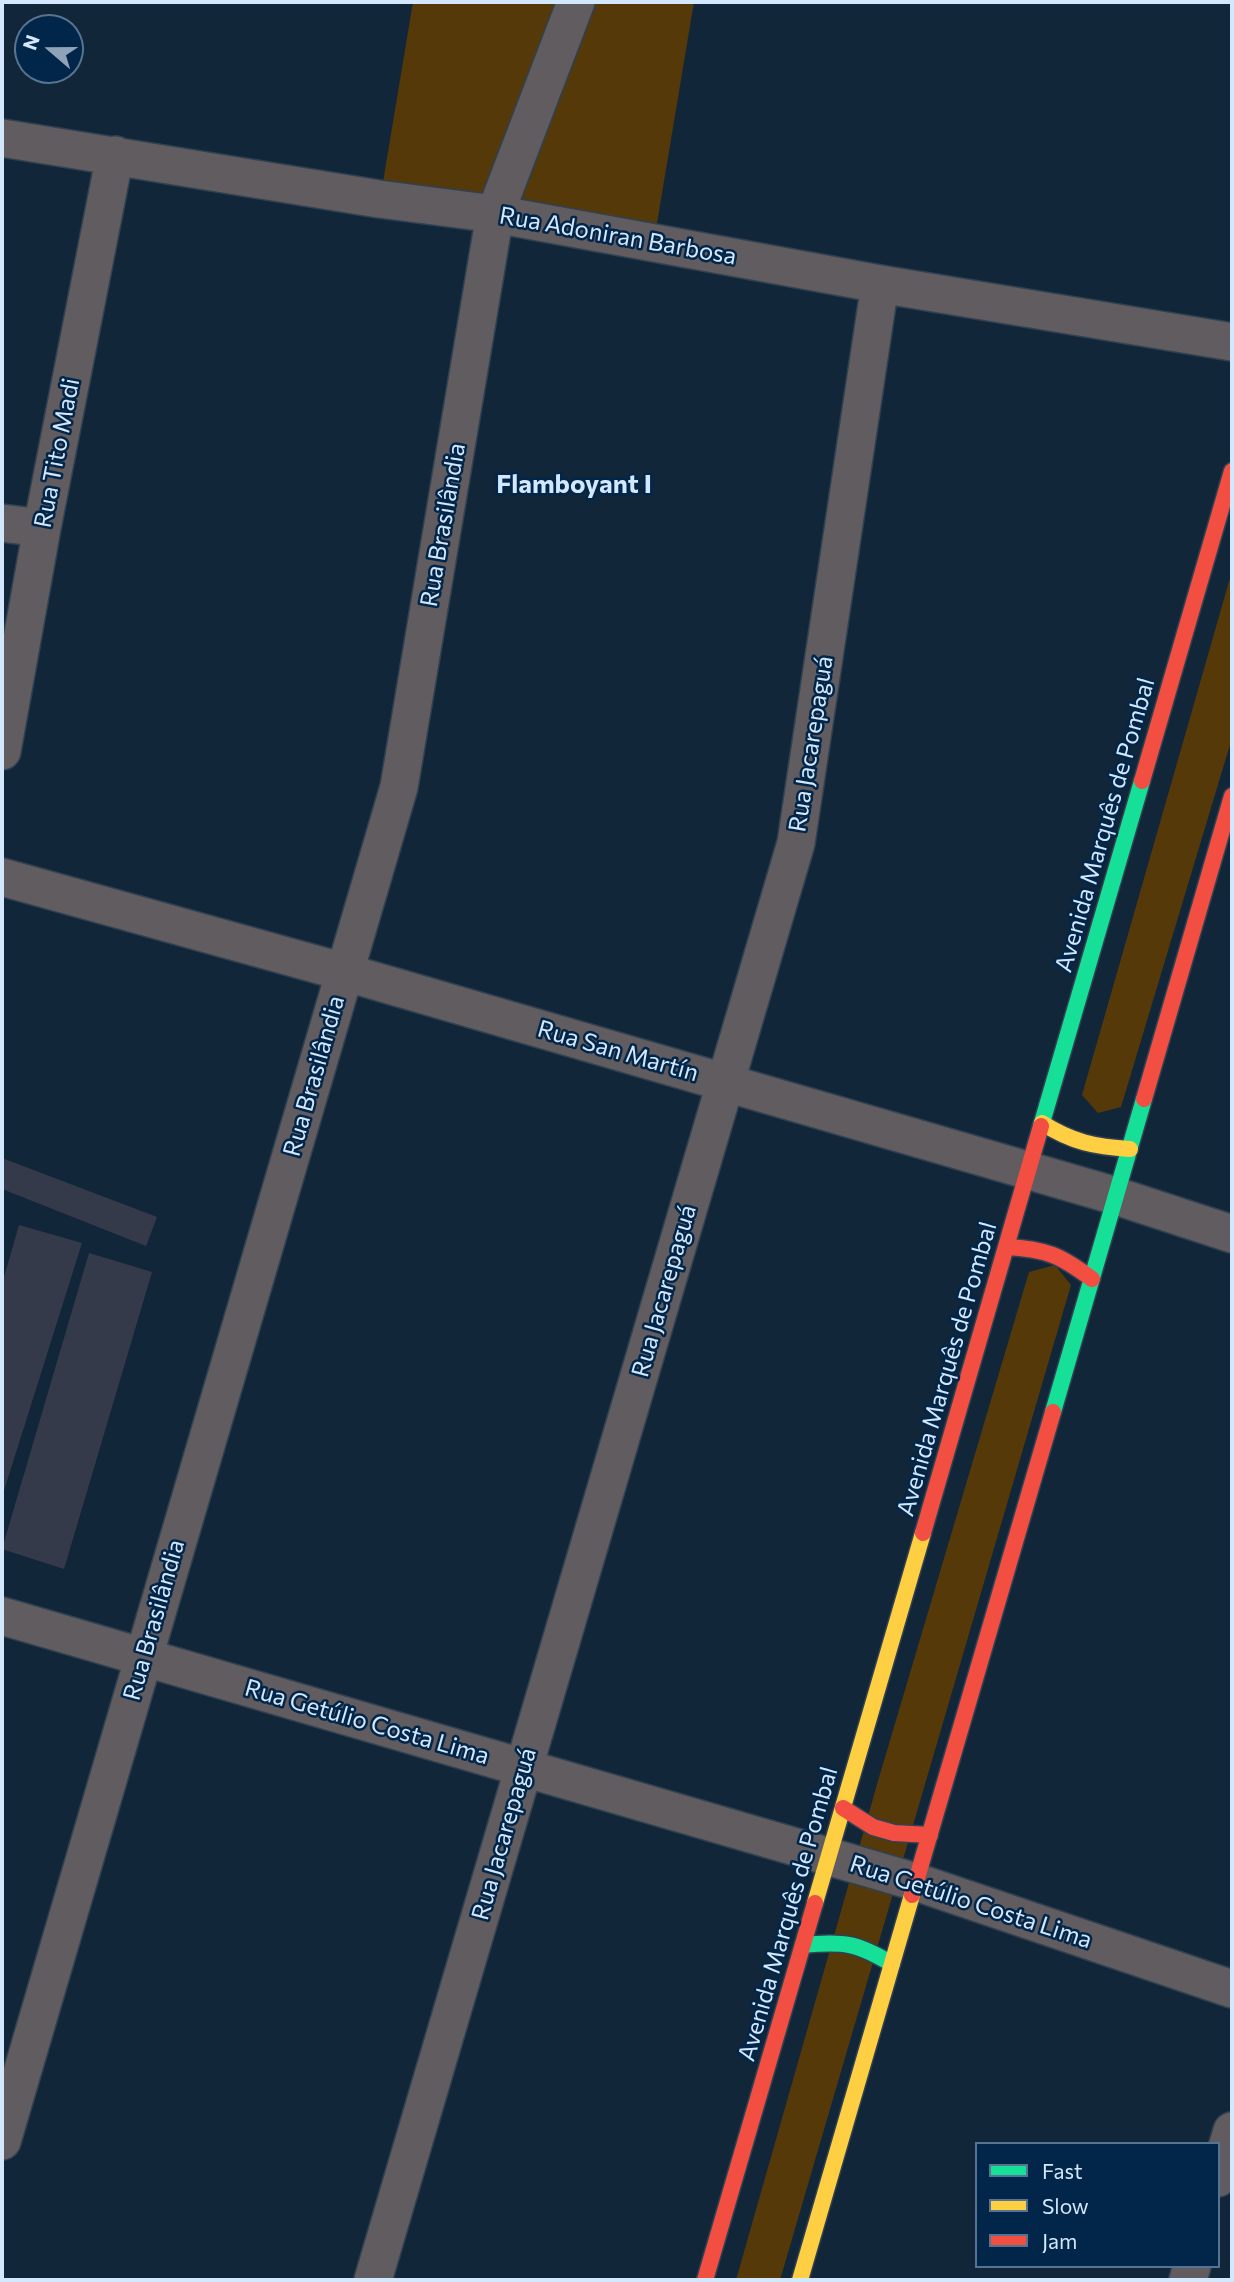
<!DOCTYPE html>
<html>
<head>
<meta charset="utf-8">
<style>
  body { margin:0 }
  #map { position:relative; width:1234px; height:2282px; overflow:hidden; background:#122639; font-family:Commissioner,sans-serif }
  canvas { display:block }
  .frame { position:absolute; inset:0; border:4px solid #d3e7fd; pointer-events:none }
  .legend { position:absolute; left:975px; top:2142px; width:245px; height:126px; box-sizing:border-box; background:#022649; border:2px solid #567391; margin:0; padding:9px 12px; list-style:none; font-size:21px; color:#d3e7fd }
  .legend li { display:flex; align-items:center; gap:14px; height:35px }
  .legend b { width:35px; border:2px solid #567391 }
  .north { position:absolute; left:14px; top:14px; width:70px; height:70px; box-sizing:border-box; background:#022649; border:2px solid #567391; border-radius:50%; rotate:290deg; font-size:19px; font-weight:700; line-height:28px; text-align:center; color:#d3e7fd }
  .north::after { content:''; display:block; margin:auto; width:24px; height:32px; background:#8fa3b8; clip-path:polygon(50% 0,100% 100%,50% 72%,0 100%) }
</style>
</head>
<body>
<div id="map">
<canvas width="1234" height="2282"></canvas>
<div class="frame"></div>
<ul class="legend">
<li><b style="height:9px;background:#16e098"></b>Fast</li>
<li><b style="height:9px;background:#ffcf43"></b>Slow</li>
<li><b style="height:9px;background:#f24e42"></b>Jam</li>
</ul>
<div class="north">N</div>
</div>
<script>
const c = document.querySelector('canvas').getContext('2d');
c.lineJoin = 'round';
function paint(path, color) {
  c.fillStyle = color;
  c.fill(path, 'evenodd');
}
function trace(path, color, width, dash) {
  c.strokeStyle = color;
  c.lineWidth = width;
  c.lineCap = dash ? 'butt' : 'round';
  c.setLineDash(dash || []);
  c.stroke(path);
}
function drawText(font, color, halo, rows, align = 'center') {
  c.font = font + ' Commissioner,sans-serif';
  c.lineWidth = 5;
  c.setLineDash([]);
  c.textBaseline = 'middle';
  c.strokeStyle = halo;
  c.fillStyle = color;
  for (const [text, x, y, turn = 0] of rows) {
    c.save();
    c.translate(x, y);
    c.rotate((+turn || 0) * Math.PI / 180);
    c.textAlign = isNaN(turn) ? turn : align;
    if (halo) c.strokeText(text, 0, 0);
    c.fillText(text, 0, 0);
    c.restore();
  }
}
paint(new Path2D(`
  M 413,2 L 694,2 L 655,235 L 381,194 Z
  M 1232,571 L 1232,738 L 1121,1107 L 1098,1113 L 1082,1095 Z
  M 1055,1265 L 1071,1285 L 780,2280 L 736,2280 L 880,1774 L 1029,1272 Z`), '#563908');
paint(new Path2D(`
  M 2,1158 L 157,1217 L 146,1246 L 2,1189 Z
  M 19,1225 L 82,1243 L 2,1497 L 2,1284 Z
  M 89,1253 L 152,1272 L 64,1569 L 2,1549 Z`), '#353a4b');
const street = new Path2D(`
  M 2,138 L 379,199 L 495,214 L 880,284 L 1232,342
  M 2,523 L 42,528
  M 2,751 L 42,528 L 115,155
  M 2,877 L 344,972 L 1116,1196 L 1232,1234
  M 2,1616 L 916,1882 L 1232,1989
  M 2,2141 L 399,787 L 495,214 L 576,2
  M 1218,2178 L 1232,2131
  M 373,2280 L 796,843 L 880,284
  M 1188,2280 L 1192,2266`);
const fast = new Path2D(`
  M 1041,1126 L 1142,781
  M 1053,1412 L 1144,1099
  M 803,1945 C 844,1941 857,1943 892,1964`);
const slow = new Path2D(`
  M 1042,1123 C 1072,1142 1095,1147 1130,1149
  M 815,1903 L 923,1533
  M 800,2280 L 912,1895`);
const jam = new Path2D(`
  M 1142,781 L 1232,471
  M 1144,1099 L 1232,796
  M 1006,1247 C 1046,1249 1060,1255 1092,1279
  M 923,1533 L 1041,1126
  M 843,1808 L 873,1827 L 894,1833 L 930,1835
  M 912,1895 L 1053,1412
  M 705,2280 L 815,1903`);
trace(street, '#304151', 40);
trace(fast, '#304151', 19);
trace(slow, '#304151', 19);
trace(jam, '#304151', 19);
trace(street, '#615c5f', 37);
trace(fast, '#16e098', 16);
trace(slow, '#ffcf43', 16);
trace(jam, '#f24e42', 16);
drawText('24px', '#d3e7fd', '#022649', [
  ["Rua Adoniran Barbosa",618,236,10],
  ["Rua Tito Madi",57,453,-79],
  ["Rua Brasilândia",443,525,-80],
  ["Rua Jacarepaguá",811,744,-81],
  ["Avenida Marquês de Pombal",1105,825,-74],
  ["Rua San Martín",618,1051,16],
  ["Rua Brasilândia",314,1076,-74],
  ["Rua Jacarepaguá",664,1291,-74],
  ["Avenida Marquês de Pombal",947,1369,-74],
  ["Rua Brasilândia",154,1620,-74],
  ["Rua Getúlio Costa Lima",367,1722,16],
  ["Rua Jacarepaguá",504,1834,-74],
  ["Rua Getúlio Costa Lima",971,1902,18],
  ["Avenida Marquês de Pombal",788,1914,-74]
]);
drawText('bold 26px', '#d3e7fd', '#022649', [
  ["Flamboyant I",574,484]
]);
</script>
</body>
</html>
